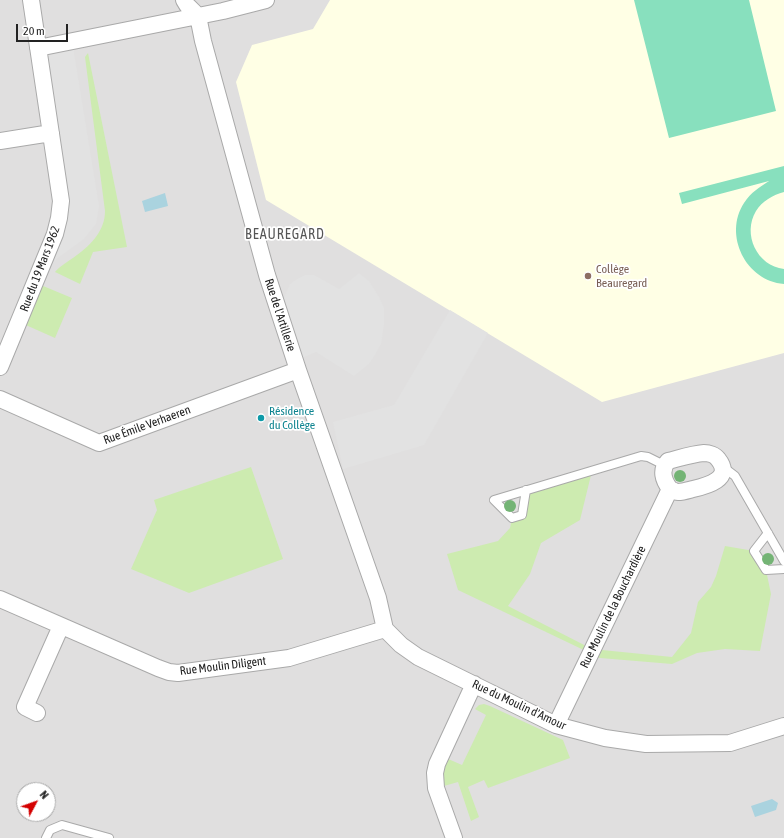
<!DOCTYPE html>
<html>
<head>
<meta charset="utf-8">
<style>
  body { margin:0 }
  #map { position:relative; width:784px; height:838px; overflow:hidden; background:#f2efe9; font-family:"Asap Condensed",sans-serif }
  canvas { display:block }
  .north { position:absolute; left:16px; top:782px; width:40px; height:40px; box-sizing:border-box; background:#fff; border:1px solid #a7a7a7; border-radius:50%; rotate:49deg; font-size:11px; font-weight:700; line-height:16px; text-align:center; color:#222 }
  .north::after { content:''; display:block; margin:auto; width:14px; height:18px; background:#d40000; clip-path:polygon(50% 0,100% 100%,50% 72%,0 100%) }
  .scale { position:absolute; left:16px; top:24px; width:52px; height:18px; box-sizing:border-box; border:2px solid #222; border-top:0; padding-left:5px; font-size:12px; line-height:14px; white-space:nowrap; color:#222; -webkit-text-stroke:3px #fff; paint-order:stroke }
</style>
</head>
<body>
<div id="map">
<canvas width="784" height="838"></canvas>
<div class="north">N</div>
<div class="scale">20 m</div>
</div>
<script>
const c = document.querySelector('canvas').getContext('2d');
c.lineJoin = 'round';
function paint(path, color) {
  c.fillStyle = color;
  c.fill(path, 'evenodd');
}
function trace(path, color, width, dash) {
  c.strokeStyle = color;
  c.lineWidth = width;
  c.lineCap = dash ? 'butt' : 'round';
  c.setLineDash(dash || []);
  c.stroke(path);
}
function drawText(font, color, halo, rows, align = 'center') {
  c.font = font + ' "Asap Condensed",sans-serif';
  c.lineWidth = 3.5;
  c.setLineDash([]);
  c.textBaseline = 'middle';
  c.strokeStyle = halo;
  c.fillStyle = color;
  for (const [text, x, y, turn = 0] of rows) {
    c.save();
    c.translate(x, y);
    c.rotate((+turn || 0) * Math.PI / 180);
    c.textAlign = isNaN(turn) ? turn : align;
    if (halo) c.strokeText(text, 0, 0);
    c.fillText(text, 0, 0);
    c.restore();
  }
}
paint(new Path2D(`
  M 0,0 L 784,0 L 784,838 L 0,838 ZM 24,790 L 48,790 L 48,814 L 24,814 Z`), '#e0dfdf');
paint(new Path2D(`
  M 330,0 L 784,0 L 784,353 L 602,402 L 266,200 L 236,82 L 252,45 L 313,29 Z`), '#ffffe5');
paint(new Path2D(`
  M 88,53 L 127,247 L 93,252 L 80,284 L 55,272 C 61,265 69,261 77,255 C 92,244 105,230 105,211 L 85,57 Z
  M 36,283 L 72,298 L 55,338 L 19,322 Z
  M 251,467 L 283,559 L 189,593 L 131,569 L 157,510 L 154,500 Z
  M 592,471 L 580,520 L 541,543 L 530,574 L 508,606 L 592,649 L 672,657 L 691,633 L 698,602 L 711,587 L 716,576 L 725,546 L 754,551 L 766,570 L 771,594 L 760,651 L 725,649 L 697,653 L 672,664 L 588,657 L 590,653 L 458,590 L 447,554 L 498,541 L 510,528 L 512,518 L 522,515 L 526,490 Z
  M 484,704 L 490,706 L 563,740 L 570,758 L 488,788 L 484,780 L 468,787 L 479,817 L 471,821 L 458,782 L 444,786 L 442,774 L 446,758 L 462,765 L 486,715 L 475,709 L 479,705 Z`), '#cdebb0');
paint(new Path2D(`
  M 634,0 L 749,0 L 776,111 L 669,138 Z
  M 784,166 L 784,192 C 773,195 762,201 756,211 C 742,234 757,266 784,269 L 784,284 C 746,281 723,235 744,203 C 751,192 760,187 769,181 L 682,204 L 679,193 Z`), '#88e0be');
paint(new Path2D(`
  M 72,41 L 99,206 L 96,224 L 84,239 L 40,271 L 59,218 L 38,48 Z
  M 359,273 L 369,281 L 379,297 L 384,308 L 384,324 L 381,344 L 375,355 L 369,364 L 354,376 L 316,352 L 302,358 L 283,300 L 290,284 L 297,279 L 305,275 L 314,275 L 339,289 Z
  M 450,310 L 488,333 L 424,445 L 343,469 L 333,422 L 394,405 Z`), '#e2e2e2');
paint(new Path2D(`
  M 165,193 L 168,206 L 145,212 L 142,201 Z
  M 772,799 L 778,803 L 776,810 L 755,817 L 751,806 Z`), '#aad3df');
const service = new Path2D(`
  M 722,466 L 735,476 L 784,561
  M 526,490 L 522,515 L 512,518 L 494,500 L 641,456 L 648,457 L 664,465
  M 768,533 L 754,551 L 766,570 L 784,569
  M 46,838 L 50,830 L 62,825 L 109,838`);
const minor = new Path2D(`
  M 184,0 L 187,5 L 198,16 L 203,41 L 267,275 L 298,370 L 378,598 L 385,629
  M 38,48 L 223,11 L 266,0
  M 0,141 L 51,133
  M 0,367 L 55,234 L 59,218 L 61,201 L 31,0
  M 0,399 L 99,443 L 298,370
  M 0,599 L 158,668 L 169,672 L 178,673 L 289,658 L 385,629
  M 385,629 L 401,645 L 418,657 L 556,725 L 605,738 L 646,744 L 730,743 L 784,726
  M 37,713 L 25,707 L 61,626
  M 556,725 L 670,489 C 663,480 660,470 668,461 C 680,458 692,454 704,453 C 709,453 715,455 718,459 C 734,479 706,486 693,489 C 689,490 683,492 678,492 C 676,492 672,490 670,489
  M 454,838 L 436,788 L 435,773 L 437,764 L 474,684`);
trace(service, '#a9a9a9', 10);
trace(minor, '#a9a9a9', 18);
trace(service, '#fff', 8);
trace(minor, '#fff', 16);
c.fillStyle = '#74b475';
for (const [x, y] of [
  [680,476],
  [510,506],
  [768,559]
]) {
  c.beginPath();
  c.arc(x, y, 6, 0, 2 * Math.PI);
  c.fill();
}
for (const [x, y, r, color] of [
  [588,276,4,"#8d6e63"],
  [261,418,4,"#0f9aa8"]
]) {
  const dot = new Path2D();
  dot.arc(x, y, r, 0, 2 * Math.PI);
  c.fillStyle = color;
  c.fill(dot);
  trace(dot, '#fff', 1.5);
}
drawText('12px', '#222', '#fff', [
  ["Rue du 19 Mars 1962",40,269,-69],
  ["Rue de l'Artillerie",280,315,72],
  ["Rue Émile Verhaeren",147,425,-20],
  ["Rue Moulin de la Bouchardière",613,607,-64],
  ["Rue Moulin Diligent",223,666,-7],
  ["Rue du Moulin d'Amour",519,705,25]
]);
drawText('12px', '#785e54', '#fff', [
  ["Collège",596,269],
  ["Beauregard",596,283]
], 'left');
drawText('12px', '#0d838f', '#fff', [
  ["Résidence",269,411],
  ["du Collège",269,425]
], 'left');
c.letterSpacing = '1px';
drawText('14px', '#555', '#fff', [
  ["BEAUREGARD",285,235]
]);
c.letterSpacing = '0px';
</script>
</body>
</html>
